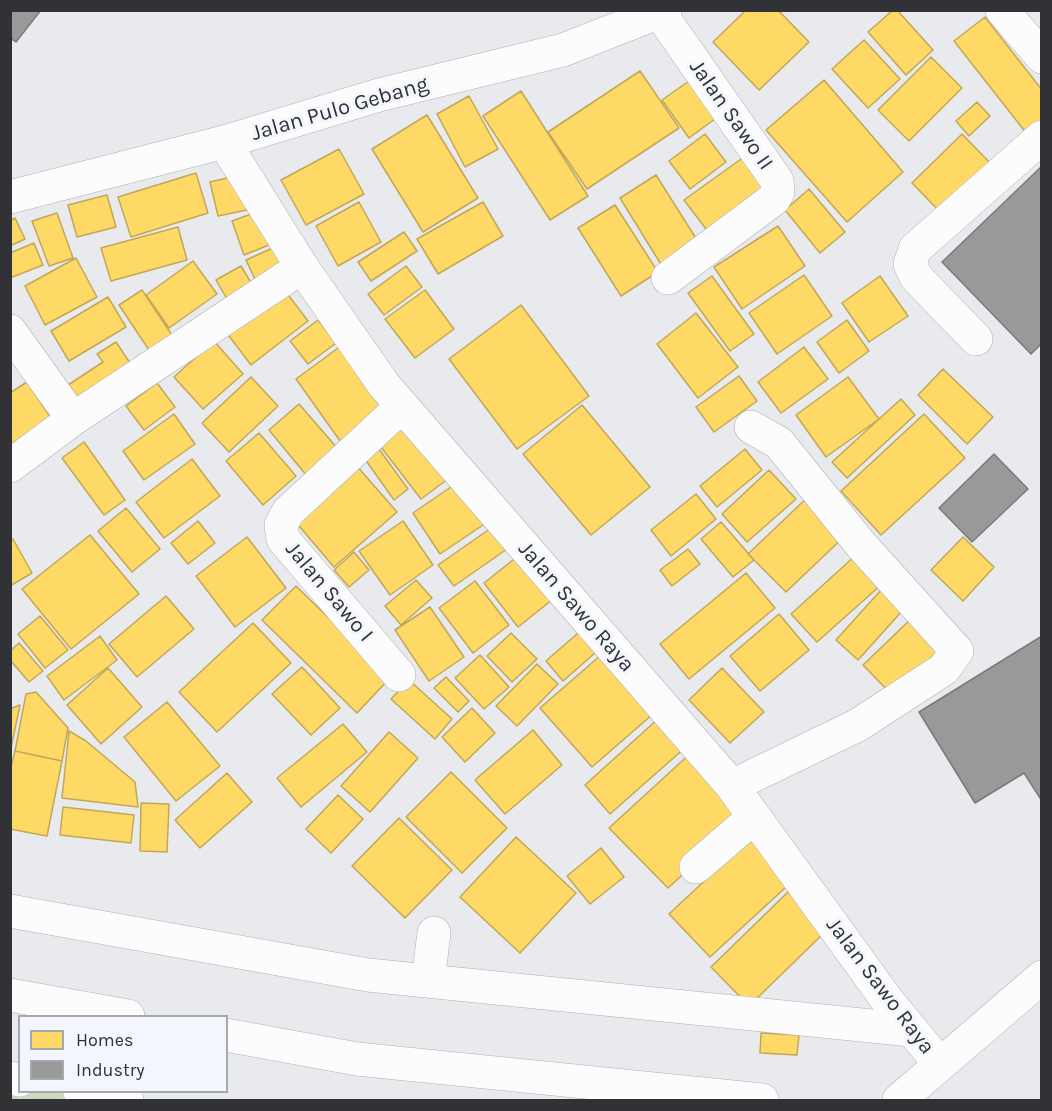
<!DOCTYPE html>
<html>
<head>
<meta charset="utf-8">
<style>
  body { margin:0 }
  #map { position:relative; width:1052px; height:1111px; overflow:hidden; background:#e9eaee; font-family:Karla,sans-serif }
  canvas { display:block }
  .frame { position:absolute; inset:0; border:12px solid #313235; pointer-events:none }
  .legend { position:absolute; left:18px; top:1015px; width:210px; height:78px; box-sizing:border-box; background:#f4f6fd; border:2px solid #a6a8ad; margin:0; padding:8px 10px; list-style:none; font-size:18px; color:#313235 }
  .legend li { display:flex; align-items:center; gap:12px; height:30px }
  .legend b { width:30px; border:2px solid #a6a8ad }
</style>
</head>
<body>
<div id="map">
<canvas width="1052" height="1111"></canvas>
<div class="frame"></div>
<ul class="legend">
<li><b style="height:16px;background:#ffd966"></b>Homes</li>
<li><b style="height:16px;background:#999"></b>Industry</li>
</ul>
</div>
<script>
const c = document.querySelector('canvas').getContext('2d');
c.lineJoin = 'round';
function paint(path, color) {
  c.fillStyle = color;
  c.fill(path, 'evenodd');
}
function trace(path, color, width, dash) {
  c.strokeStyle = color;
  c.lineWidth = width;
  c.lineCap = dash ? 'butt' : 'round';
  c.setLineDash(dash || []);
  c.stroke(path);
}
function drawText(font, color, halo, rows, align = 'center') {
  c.font = font + ' Karla,sans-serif';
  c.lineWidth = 6;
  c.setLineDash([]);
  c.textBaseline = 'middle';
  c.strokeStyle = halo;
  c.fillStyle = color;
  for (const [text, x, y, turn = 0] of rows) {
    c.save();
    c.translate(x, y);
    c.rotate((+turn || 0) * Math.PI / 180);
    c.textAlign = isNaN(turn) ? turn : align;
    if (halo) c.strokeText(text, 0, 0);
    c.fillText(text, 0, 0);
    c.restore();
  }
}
paint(new Path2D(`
  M 10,1078 L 20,1092 L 84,1092 L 134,1100 L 11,1100 Z`), '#cddbbc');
const homes = new Path2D(`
  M 746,10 L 778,10 L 809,42 L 759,90 L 713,42 Z
  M 893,10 L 897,10 L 933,50 L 906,75 L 868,32 Z
  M 985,17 L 1042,90 L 1042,123 L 1027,134 L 954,41 Z
  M 864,40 L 900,79 L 868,108 L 832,69 Z
  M 931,57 L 962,88 L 909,141 L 878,110 Z
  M 640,71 L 679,128 L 587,189 L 548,132 Z
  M 696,76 L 723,113 L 689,138 L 662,100 Z
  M 824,80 L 903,172 L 847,222 L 766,130 Z
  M 521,91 L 588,196 L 550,220 L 483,116 Z
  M 469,96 L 498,149 L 465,167 L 437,114 Z
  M 977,102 L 990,116 L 969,136 L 956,121 Z
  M 427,115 L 478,198 L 423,232 L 372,149 Z
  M 705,134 L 726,162 L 690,189 L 669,161 Z
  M 962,134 L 995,168 L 944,216 L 912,183 Z
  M 339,149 L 364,194 L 306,225 L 281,180 Z
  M 748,154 L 772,186 L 709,233 L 684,200 Z
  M 196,173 L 208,213 L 131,237 L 118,197 Z
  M 240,175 L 247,210 L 218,216 L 210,182 Z
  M 656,175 L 699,243 L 662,266 L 620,198 Z
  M 809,189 L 845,232 L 820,253 L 785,210 Z
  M 107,195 L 116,227 L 77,237 L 68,205 Z
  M 359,202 L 381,242 L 338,266 L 316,226 Z
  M 483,202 L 503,236 L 438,274 L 417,239 Z
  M 615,205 L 658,272 L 621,296 L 578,228 Z
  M 262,210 L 274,243 L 244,255 L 232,221 Z
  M 57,213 L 73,258 L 49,266 L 32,221 Z
  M 15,218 L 25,239 L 10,246 L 10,221 Z
  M 778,226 L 805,266 L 742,309 L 714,267 Z
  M 178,227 L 187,260 L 111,281 L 101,248 Z
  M 404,232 L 417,251 L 371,281 L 358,262 Z
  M 34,243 L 43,265 L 10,278 L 10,253 Z
  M 277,246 L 289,274 L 259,288 L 246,260 Z
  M 76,258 L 97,297 L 45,325 L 25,286 Z
  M 193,261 L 217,294 L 169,328 L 146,295 Z
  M 241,266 L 256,291 L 231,306 L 216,280 Z
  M 406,266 L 422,287 L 384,315 L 368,294 Z
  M 804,275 L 832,316 L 777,354 L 749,313 Z
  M 712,276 L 754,334 L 730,351 L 688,293 Z
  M 880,276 L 908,316 L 869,342 L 842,303 Z
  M 283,288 L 308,321 L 251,365 L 226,332 Z
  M 142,290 L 172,335 L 149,350 L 119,305 Z
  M 425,290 L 454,329 L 415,358 L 385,319 Z
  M 108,297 L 126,327 L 69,361 L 51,331 Z
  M 521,305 L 589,396 L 517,449 L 449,359 Z
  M 696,313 L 738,367 L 698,398 L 657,344 Z
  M 318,320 L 336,343 L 308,364 L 290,341 Z
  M 847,320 L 869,351 L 839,373 L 817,342 Z
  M 349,340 L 397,406 L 343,445 L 296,379 Z
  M 214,341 L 243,374 L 203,409 L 174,377 Z
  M 116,342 L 134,369 L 80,404 L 68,385 L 103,362 L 97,354 Z
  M 804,347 L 828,379 L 781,413 L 758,382 Z
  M 943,369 L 993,417 L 967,444 L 918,395 Z
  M 739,376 L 757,401 L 714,432 L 696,407 Z
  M 251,377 L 278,406 L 229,452 L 202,423 Z
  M 848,377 L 879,419 L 826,457 L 796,415 Z
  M 27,382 L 51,418 L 10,445 L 10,393 Z
  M 157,383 L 175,407 L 144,430 L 126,406 Z
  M 901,399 L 915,415 L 847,478 L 832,462 Z
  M 299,404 L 338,449 L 307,476 L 269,430 Z
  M 582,405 L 650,487 L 591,535 L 523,454 Z
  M 174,414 L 195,444 L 144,480 L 123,451 Z
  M 924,414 L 965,458 L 881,535 L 841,491 Z
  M 399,416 L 452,476 L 421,499 L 374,438 Z
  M 259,433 L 296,476 L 263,505 L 226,461 Z
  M 84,442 L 125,500 L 104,515 L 62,458 Z
  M 376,445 L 408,489 L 394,500 L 362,455 Z
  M 745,449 L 762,470 L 717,507 L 700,486 Z
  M 192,459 L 220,496 L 164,538 L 136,502 Z
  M 356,465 L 397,512 L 334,567 L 293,519 Z
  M 769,470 L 796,499 L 747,542 L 722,514 Z
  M 461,480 L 489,521 L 440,554 L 413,513 Z
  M 696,494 L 716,519 L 671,556 L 651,530 Z
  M 811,494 L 848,533 L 786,592 L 748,554 Z
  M 126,508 L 160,549 L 132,572 L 98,531 Z
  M 198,521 L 215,543 L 188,564 L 171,543 Z
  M 403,521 L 433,565 L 390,595 L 359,551 Z
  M 721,522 L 754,560 L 733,577 L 701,539 Z
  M 494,526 L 510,547 L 454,586 L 438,565 Z
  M 90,535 L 139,594 L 71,649 L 22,589 Z
  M 247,537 L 286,588 L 235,627 L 196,576 Z
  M 963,537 L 994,567 L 963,601 L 931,570 Z
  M 13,539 L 32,573 L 10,586 L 10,541 Z
  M 688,549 L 700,564 L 672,586 L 660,570 Z
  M 354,552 L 369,570 L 349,587 L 334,570 Z
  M 856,555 L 882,584 L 817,642 L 791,614 Z
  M 518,556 L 552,600 L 518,627 L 484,583 Z
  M 746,573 L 775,608 L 689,679 L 660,644 Z
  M 416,580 L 432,598 L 401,625 L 385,606 Z
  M 475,581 L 509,625 L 473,653 L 439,608 Z
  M 296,586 L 390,678 L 357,713 L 262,620 Z
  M 881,590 L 903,610 L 858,660 L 836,640 Z
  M 166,596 L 194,629 L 137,677 L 109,644 Z
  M 430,607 L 464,657 L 429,681 L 395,630 Z
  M 779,614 L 809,650 L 760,691 L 730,656 Z
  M 40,616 L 68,650 L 45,668 L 18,634 Z
  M 914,616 L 943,647 L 892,695 L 863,665 Z
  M 253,623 L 291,663 L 217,732 L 179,692 Z
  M 586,626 L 603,646 L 563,681 L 546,661 Z
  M 511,633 L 537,659 L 512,682 L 487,656 Z
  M 100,636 L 117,660 L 64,700 L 47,676 Z
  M 19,643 L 43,671 L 29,682 L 10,660 L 10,651 Z
  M 480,655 L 509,687 L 484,709 L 455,678 Z
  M 601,655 L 653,714 L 592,767 L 540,708 Z
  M 537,664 L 558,684 L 517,726 L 496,706 Z
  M 302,667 L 340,708 L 311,735 L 272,694 Z
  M 108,668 L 142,707 L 101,744 L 67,705 Z
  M 722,668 L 764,712 L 730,743 L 689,700 Z
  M 446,677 L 469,701 L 458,712 L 434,688 Z
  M 409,680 L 452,719 L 435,739 L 391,699 Z
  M 36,692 L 68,728 L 62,761 L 15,751 L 26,694 Z
  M 167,702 L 220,766 L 176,801 L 124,737 Z
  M 20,705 L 11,748 L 10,748 L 10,709 Z
  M 472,708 L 495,733 L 465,762 L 442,737 Z
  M 660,717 L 687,746 L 610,814 L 585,785 Z
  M 343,724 L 367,752 L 301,807 L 277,778 Z
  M 533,730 L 562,765 L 505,814 L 475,780 Z
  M 69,731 L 86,741 L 135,782 L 138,807 L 62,798 Z
  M 389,732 L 418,758 L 370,812 L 341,786 Z
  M 15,751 L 62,761 L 47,836 L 10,829 L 10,771 Z
  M 693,751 L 748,815 L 668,888 L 609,828 Z
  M 451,772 L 507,828 L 462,873 L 406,817 Z
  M 227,773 L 252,802 L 200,848 L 175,820 Z
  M 338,795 L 363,819 L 331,853 L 306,829 Z
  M 141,803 L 169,804 L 167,852 L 140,851 Z
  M 63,807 L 134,815 L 131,843 L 60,835 Z
  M 399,818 L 452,870 L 405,918 L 352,866 Z
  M 757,832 L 798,876 L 710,957 L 669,914 Z
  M 516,837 L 576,893 L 520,953 L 460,897 Z
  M 601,848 L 624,877 L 590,904 L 567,876 Z
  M 788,892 L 826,931 L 749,1006 L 711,967 Z
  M 761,1033 L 799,1035 L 797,1055 L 760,1053 Z`);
paint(homes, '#ffd966');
trace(homes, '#c1a757', 1.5);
const industry = new Path2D(`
  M 10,10 L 41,10 L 16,42 L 10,38 Z
  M 1042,166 L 1042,343 L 1031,354 L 942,262 Z
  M 994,454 L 1028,489 L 972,542 L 939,508 Z
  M 1042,636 L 1042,801 L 1024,773 L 975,803 L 919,712 Z`);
paint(industry, '#999');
trace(industry, '#7a7a7b', 1.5);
const minor = new Path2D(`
  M 1002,10 L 1042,57
  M 660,13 L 777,181 L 778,192 L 774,199 L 668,278
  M 224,142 L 302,267 L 384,385 L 732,786 L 887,1000 L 940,1064
  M 10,331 L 73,419
  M 976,339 L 916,277 L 910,264 L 915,249 L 1042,137
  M 10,466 L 73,419 L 302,267
  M 399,675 L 283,539 L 281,525 L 288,512 L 401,407
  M 732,786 L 858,725 L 944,669 L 957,651 L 862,546 L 779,443 L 751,427
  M 696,867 L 754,817
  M 10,911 L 368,975 L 911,1030
  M 428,981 L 434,933
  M 10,995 L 128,1016
  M 226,1035 L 357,1059 L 762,1100`);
const tertiary = new Path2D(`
  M 10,197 L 224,142 L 379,95 L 563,50 L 665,10
  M 10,1078 L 20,1080
  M 80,1092 L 127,1100
  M 899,1100 L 1042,977`);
trace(minor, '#afb0b3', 34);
trace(tertiary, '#afb0b3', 34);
trace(minor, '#fcfcfc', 33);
trace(tertiary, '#fcfcfc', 33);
drawText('22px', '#313235', '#f4f6fd', [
  ["Jalan Pulo Gebang",340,109,-16],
  ["Jalan Sawo II",731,115,55],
  ["Jalan Sawo I",329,592,50],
  ["Jalan Sawo Raya",576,607,49],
  ["Jalan Sawo Raya",880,986,53]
]);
</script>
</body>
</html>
